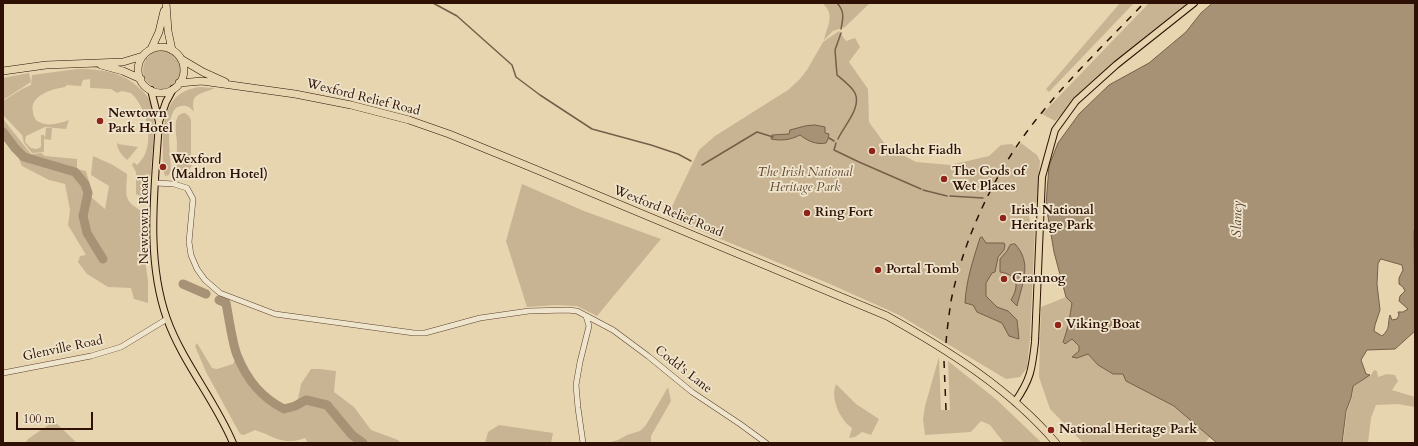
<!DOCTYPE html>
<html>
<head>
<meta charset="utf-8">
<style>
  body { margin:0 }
  #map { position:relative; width:1418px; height:446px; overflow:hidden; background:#e7d5b0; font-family:Cardo,serif }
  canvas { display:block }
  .frame { position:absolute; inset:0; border:4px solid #2e1004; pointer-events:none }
  .scale { position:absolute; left:16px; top:412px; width:77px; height:18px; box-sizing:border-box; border:2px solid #2e1004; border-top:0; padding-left:5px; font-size:12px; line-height:14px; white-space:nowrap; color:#2e1004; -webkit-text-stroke:3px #efe4cc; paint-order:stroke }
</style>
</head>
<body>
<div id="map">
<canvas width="1418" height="446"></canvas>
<div class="frame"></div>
<div class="scale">100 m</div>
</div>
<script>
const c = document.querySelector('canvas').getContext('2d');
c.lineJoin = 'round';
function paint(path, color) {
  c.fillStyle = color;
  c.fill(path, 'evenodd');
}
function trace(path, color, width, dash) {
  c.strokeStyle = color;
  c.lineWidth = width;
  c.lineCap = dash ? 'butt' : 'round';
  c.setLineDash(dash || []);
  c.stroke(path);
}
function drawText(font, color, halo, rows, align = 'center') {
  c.font = font + ' Cardo,serif';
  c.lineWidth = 3.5;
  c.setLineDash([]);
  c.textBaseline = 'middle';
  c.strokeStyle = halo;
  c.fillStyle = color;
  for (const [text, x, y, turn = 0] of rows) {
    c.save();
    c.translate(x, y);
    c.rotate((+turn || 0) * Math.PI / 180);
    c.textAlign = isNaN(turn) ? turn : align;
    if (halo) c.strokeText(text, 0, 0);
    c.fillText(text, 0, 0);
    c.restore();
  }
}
paint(new Path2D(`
  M 822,3 L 870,3 L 845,27 L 833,31 L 824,40 C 827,26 836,14 822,3 Z
  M 1120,3 L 1134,3 L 1049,92 L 1046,89 Z
  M 1149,3 L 1187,3 L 1173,17 L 1109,67 L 1055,121 L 1042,114 Z
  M 839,31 L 846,41 L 855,38 L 860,47 L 849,62 L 868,89 L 869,122 L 887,147 L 916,162 L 950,165 L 989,156 L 1001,145 L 1012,144 L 1017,149 L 1021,143 L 1037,155 L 1040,161 L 1037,202 L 1030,207 L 1029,216 L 1030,222 L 1035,226 L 1030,337 L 1040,338 L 1041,307 L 1066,297 L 1072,303 C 1070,316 1068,329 1063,342 L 1072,338 L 1079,346 L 1079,351 L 1073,357 L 1077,358 L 1088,354 L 1098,365 L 1123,374 L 1159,398 L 1174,406 L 1210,437 L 1205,443 L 1083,443 L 1050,409 L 1039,377 L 1040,339 L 1030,338 L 1027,368 L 1020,377 L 1006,379 L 899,315 L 830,284 L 667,217 L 699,150 L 715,136 L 788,90 L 799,80 L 807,70 L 823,42 Z
  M143 70a19 19 0 1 1 38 0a19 19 0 1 1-38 0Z
  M 77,69 C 99,69 120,71 137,86 C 142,90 149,97 151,103 C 157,123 152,152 151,173 C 147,181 152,192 144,198 L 136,194 L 136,172 L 132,165 L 134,162 L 137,165 C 157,148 148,109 131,93 L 122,91 L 117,93 L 111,89 L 91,88 L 90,87 L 90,79 L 83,80 L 81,86 L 67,85 L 65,87 C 53,89 29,95 33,112 C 33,115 35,119 37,121 C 47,127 58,124 69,120 L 66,129 L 45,127 L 26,136 L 25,142 L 31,148 L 37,149 L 41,147 L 41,135 L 44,135 L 45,138 L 46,128 L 52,128 L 51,140 L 44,139 L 44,152 L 32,153 L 24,143 L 22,135 L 3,115 L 3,101 L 22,89 L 31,85 L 32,75 Z
  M 29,73 L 31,82 L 3,100 L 3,78 Z
  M 200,87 L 215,88 C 200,95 190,92 194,112 C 191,108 187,105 181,106 C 163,108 171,157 171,170 L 169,175 L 165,176 L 163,170 C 164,138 156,92 200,87 Z
  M 185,113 L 189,116 L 191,120 L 191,157 L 192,165 L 188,172 L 186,174 L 177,169 C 176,160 177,152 177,143 C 177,135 171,113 185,113 Z
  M 3,119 L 31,154 L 41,153 L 45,156 L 77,159 L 77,169 L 86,171 L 90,185 L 91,197 L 105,209 L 109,186 L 91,175 L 93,156 L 113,165 L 127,174 C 126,200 123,200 146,214 L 144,253 L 148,281 L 148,303 L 134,299 L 131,288 L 108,287 L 87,274 L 78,262 L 80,256 L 86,255 L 68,225 L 70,210 L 65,184 L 49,180 L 22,166 L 18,157 L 3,139 Z
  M 117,142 L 118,144 L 138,147 L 130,157 L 127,160 C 122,156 116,148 117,142 Z
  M 522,184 L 584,211 L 661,239 L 597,316 L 577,306 L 556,305 L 527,307 L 506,241 Z
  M 197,343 L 212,368 L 217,369 L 233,364 L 237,355 C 250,378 260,395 284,409 L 297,404 L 301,384 L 311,369 L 320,369 L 336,371 L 334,392 L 354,407 L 371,430 L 398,440 L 401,443 L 308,443 L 305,438 C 282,446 276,437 255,430 L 244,435 L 240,434 L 206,372 L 195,346 Z
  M 939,357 L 941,410 L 950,410 L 948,361 L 997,400 L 1042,443 L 1004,443 L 990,425 L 981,421 L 971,432 L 925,435 L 923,419 L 925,406 Z
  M 1374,370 L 1377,371 L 1378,377 L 1387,374 L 1395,375 L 1398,381 L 1392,390 L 1415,397 L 1415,407 L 1398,404 L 1376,405 L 1371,418 L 1368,443 L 1343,443 L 1347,411 L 1352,398 L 1353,386 L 1371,375 Z
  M 836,384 L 856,404 L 879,419 L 871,435 L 862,432 L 855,437 L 849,438 L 852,428 C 840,420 830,398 836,384 Z
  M 668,387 L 671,401 L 651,436 L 651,443 L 607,443 L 618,440 L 627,435 L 640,431 L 646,425 Z
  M 54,421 L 77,443 L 25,443 L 28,439 Z
  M 499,425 L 553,433 L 551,443 L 485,443 L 488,432 Z`), '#c8b493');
const water = new Path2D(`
  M 1213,3 L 1415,3 L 1415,229 L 1414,231 L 1415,331 L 1395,349 L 1367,350 L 1361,360 L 1366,374 L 1370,375 L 1353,386 L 1351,398 L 1346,411 L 1342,443 L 1217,443 L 1174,406 L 1126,381 L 1123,374 L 1113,374 L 1098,365 L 1088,354 L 1077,358 L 1072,357 L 1079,351 L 1079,346 L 1072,339 L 1065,344 L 1063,342 C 1068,329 1070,316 1072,303 L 1066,297 L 1054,252 L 1046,205 L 1049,166 L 1058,143 L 1079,114 L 1109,85 L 1149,63 L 1186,32 L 1201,13 ZM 1381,259 L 1402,265 L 1403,270 L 1399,278 L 1399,284 L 1403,287 L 1405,291 L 1400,296 L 1399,301 L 1408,309 L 1403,312 L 1398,312 L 1399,315 L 1397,319 L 1392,320 L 1390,315 C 1387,325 1391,328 1382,336 L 1374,331 L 1375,325 L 1380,310 L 1377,284 L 1378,264 Z
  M 815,125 L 825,127 L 825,133 L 829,134 L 828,139 L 826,143 C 816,145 808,141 800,135 C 790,140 782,141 771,139 L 772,135 L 789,134 L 790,130 L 805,126 Z
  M 982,237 L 986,243 L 1004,243 L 1005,245 L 1004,250 L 998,257 L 995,272 L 992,273 L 986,283 L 986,296 L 997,307 L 1008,311 L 1017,320 L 1019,339 L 1009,336 L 1002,323 L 977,312 L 973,305 L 965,303 C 966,281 973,260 980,238 Z
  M 1015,244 C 1033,263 1022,284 1017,306 L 1011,300 C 1019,286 1019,275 1000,272 L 1000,259 L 1007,251 L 1010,245 Z`);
paint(water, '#a89276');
trace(water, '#775e48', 1);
trace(new Path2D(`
  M 433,3 L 457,16 L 512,65 L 516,77 L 540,95 L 592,129 L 651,145 L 678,154 L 691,161
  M 837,3 C 845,11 843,19 841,29
  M 829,138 L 834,141
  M 838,139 C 843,127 862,108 855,93 C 852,87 843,80 837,75 L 835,50 L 841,33
  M 836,143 L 834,150 L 859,162 L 921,189
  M 702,165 L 757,132 L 773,137
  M 923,190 L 947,196
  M 950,196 L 983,198`), '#775e48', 1.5);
trace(new Path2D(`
  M 3,132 L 15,148 L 24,157 L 75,172 L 85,184 L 88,193 L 83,216 L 87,233 L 103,259
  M 183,284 L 206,294
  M 219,300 L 226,303 C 229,318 232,342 237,355 C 246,378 262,398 284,409 L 295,406 L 306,400 L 327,405 L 352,435 L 363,443`), '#a89276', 9);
const minor = new Path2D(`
  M 156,183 L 174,184 L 187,188 L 193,199 L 189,242 L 191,255 L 197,269 L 205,280 L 220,293 L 275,314 L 414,333 L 425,333 L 480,318 L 529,311 L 567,310 L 577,311 L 613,330 L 648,356 L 692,392 L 740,424 L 766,443
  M 3,373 L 91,356 L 121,347 L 167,319
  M 583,443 L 578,408 L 576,385 L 580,362 L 589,326 L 586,316`);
const major = new Path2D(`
  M 173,89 L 166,102 L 159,122 C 155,187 145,257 167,319 C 183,363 215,400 233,443
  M 151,90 L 159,122
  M 1015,402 C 1031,379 1032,369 1035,342 L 1042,177 L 1055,130 L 1076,101 L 1116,65 L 1194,3`);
const highway = new Path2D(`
  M 166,3 L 168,31 L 172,50
  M138 70a23 23 0 1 1 46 0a23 23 0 1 1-46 0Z
  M 151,49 L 159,32 L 164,11
  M 181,59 L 203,72 L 225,82
  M 101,65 L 123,71 L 141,79
  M 3,71 L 46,65 L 123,62 L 143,56
  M 179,83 L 202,81 L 295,94 L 351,105 L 409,120 L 449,134 L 530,167 L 887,316 C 948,350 1010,389 1056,443`);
trace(minor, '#5c412f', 6);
trace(major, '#2e1004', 8);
trace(highway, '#2e1004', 8);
trace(minor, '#efe4cc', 5);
trace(major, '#e7d5b0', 6);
trace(highway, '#e7d5b0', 7);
trace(new Path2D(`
  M 946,343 C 947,329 949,315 951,301 C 964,237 995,172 1035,121 C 1068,79 1107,42 1144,3
  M 944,361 L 946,410`), '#2e1004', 1.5, [7, 7]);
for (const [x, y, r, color] of [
  [100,121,4,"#8f2418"],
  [872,151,4,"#8f2418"],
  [163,167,4,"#8f2418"],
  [944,179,4,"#8f2418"],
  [807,213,4,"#8f2418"],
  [1003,218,4,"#8f2418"],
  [878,270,4,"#8f2418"],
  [1004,279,4,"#8f2418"],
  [1058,325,4,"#8f2418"],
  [1051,430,4,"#8f2418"]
]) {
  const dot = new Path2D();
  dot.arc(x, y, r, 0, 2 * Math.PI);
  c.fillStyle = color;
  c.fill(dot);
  trace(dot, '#efe4cc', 1.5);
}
drawText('13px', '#2e1004', '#efe4cc', [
  ["Wexford Relief Road",363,98,14],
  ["Wexford Relief Road",668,212,22],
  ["Newtown Road",145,220,-90],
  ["Glenville Road",63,349,-12],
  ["Codd's Lane",683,370,38]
]);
drawText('bold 13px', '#2e1004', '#efe4cc', [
  ["Newtown",108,114],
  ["Park Hotel",108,129],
  ["Fulacht Fiadh",880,151],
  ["Wexford",171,160],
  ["(Maldron Hotel)",171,175],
  ["The Gods of",952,172],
  ["Wet Places",952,187],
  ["Irish National",1011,211],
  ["Heritage Park",1011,226],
  ["Ring Fort",815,213],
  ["Portal Tomb",886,270],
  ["Crannog",1012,279],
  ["Viking Boat",1066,325],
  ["National Heritage Park",1059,430]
], 'left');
drawText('italic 13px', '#644936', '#efe4cc', [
  ["The Irish National",805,173],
  ["Heritage Park",805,188]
]);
drawText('italic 14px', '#5f4432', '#efe4cc', [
  ["Slaney",1238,219,-89]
]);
</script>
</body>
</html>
